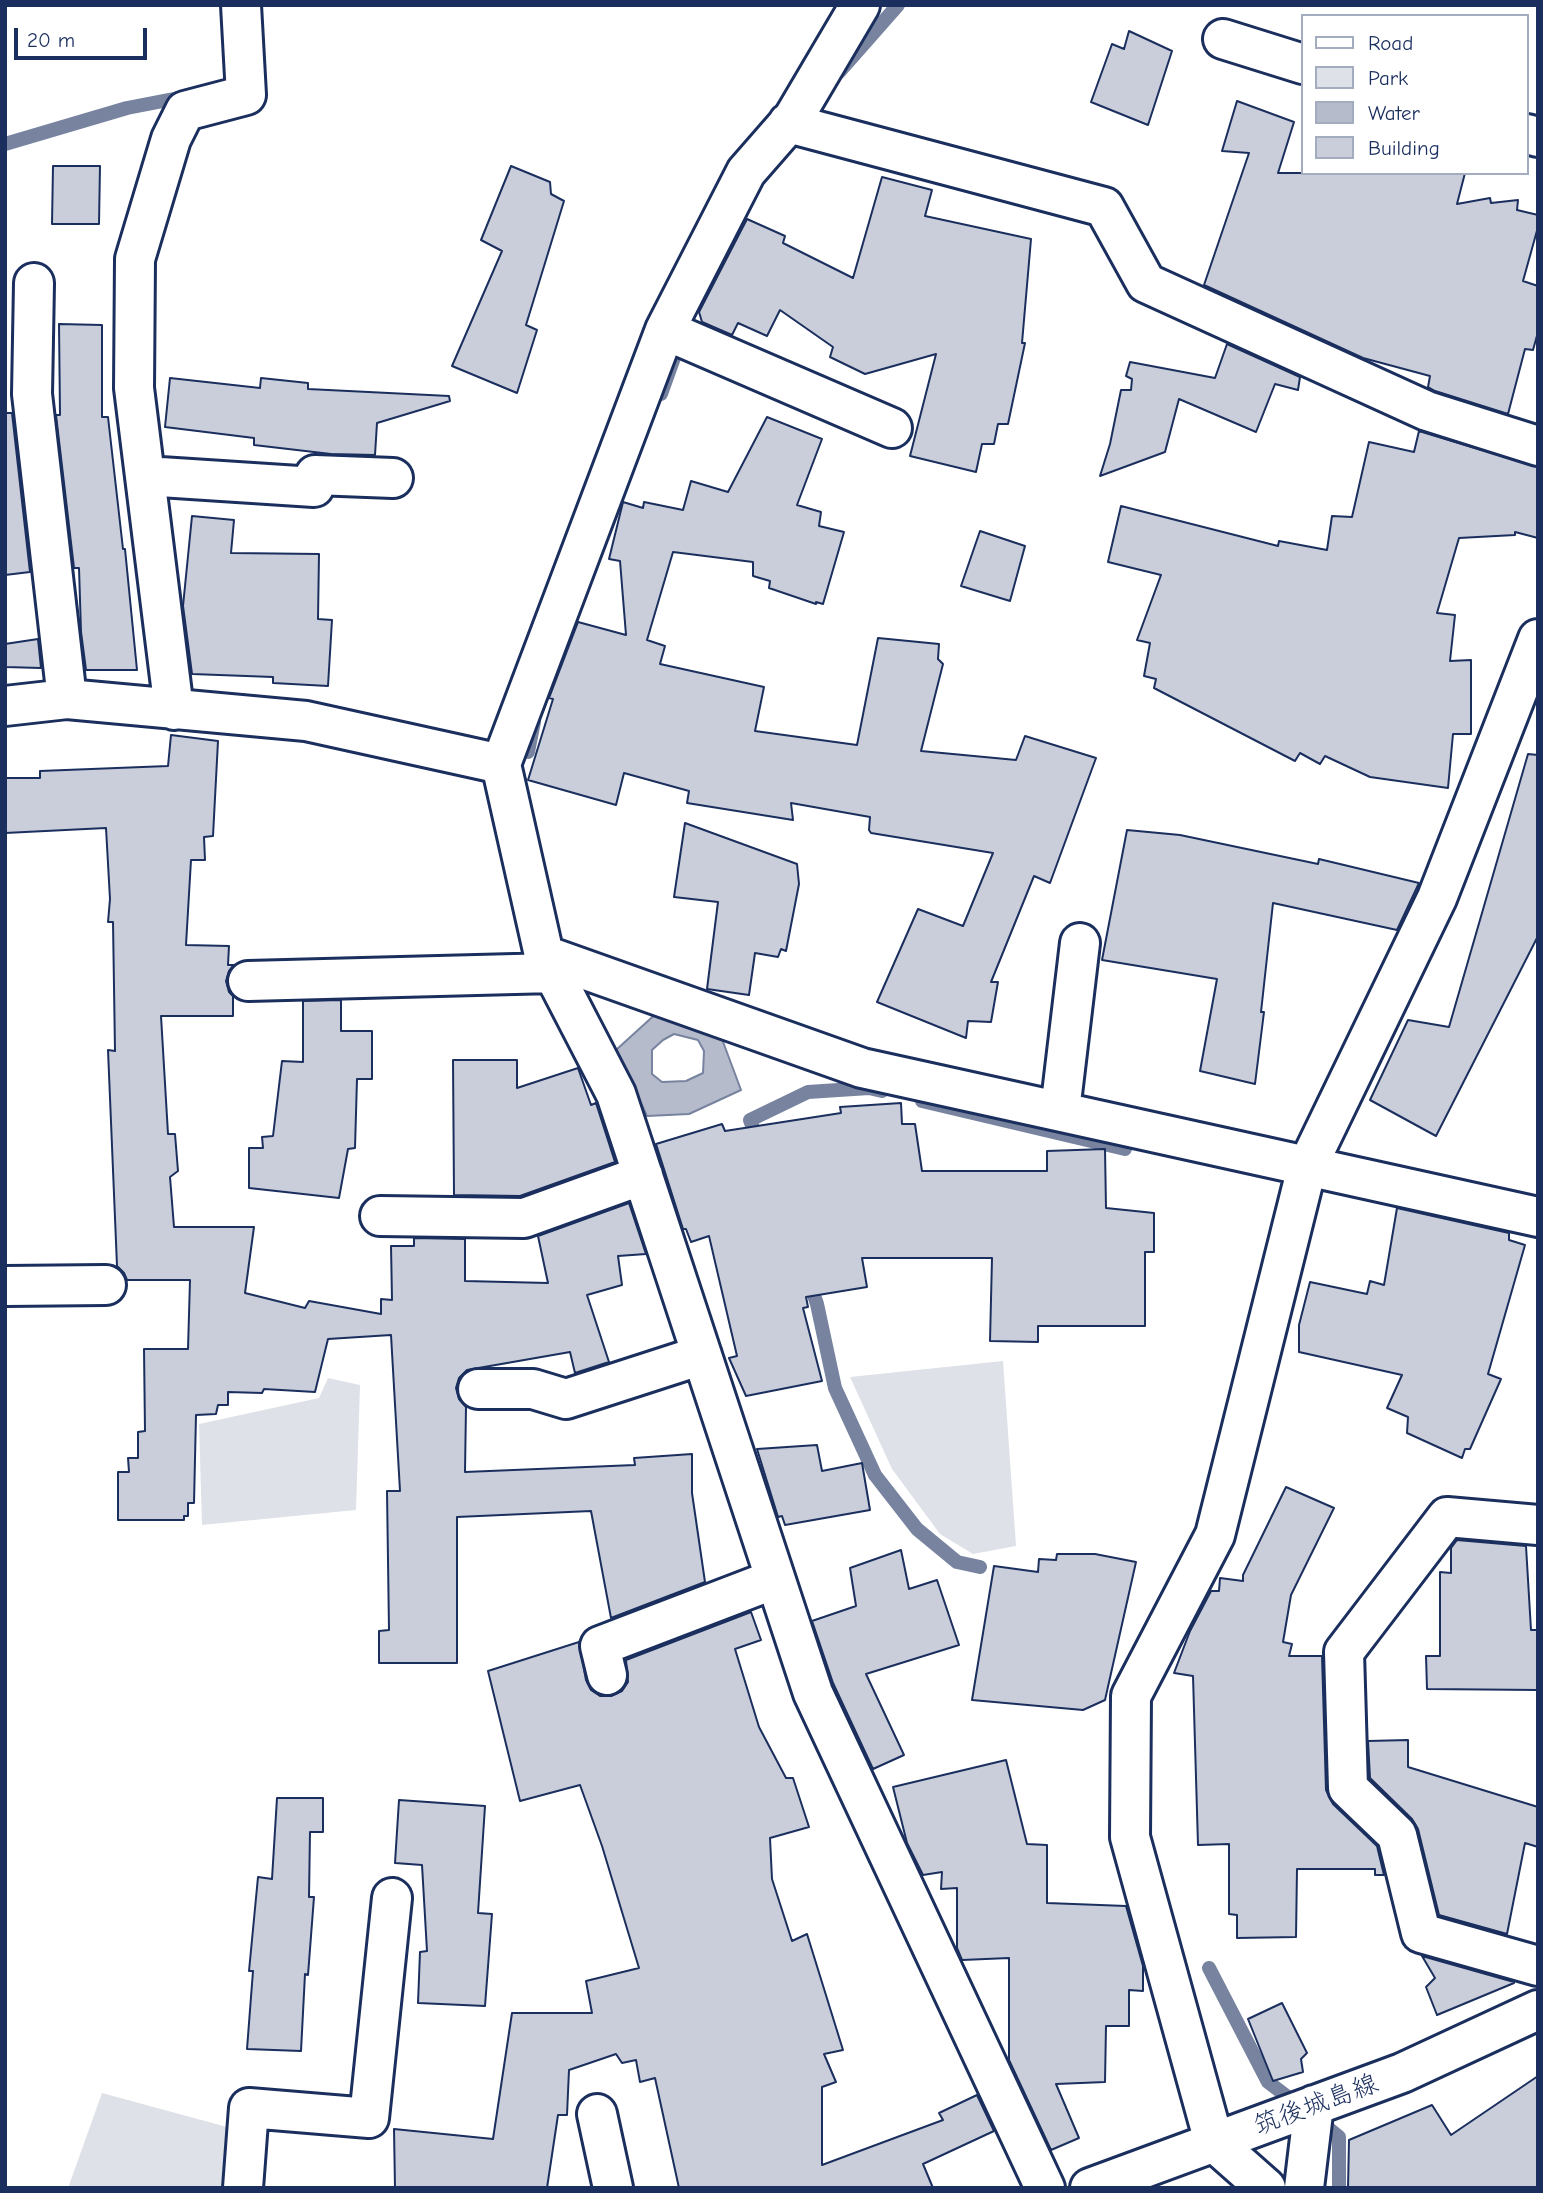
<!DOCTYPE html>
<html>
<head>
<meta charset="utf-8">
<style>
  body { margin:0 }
  #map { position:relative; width:1543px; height:2193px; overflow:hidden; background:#fff; font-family:"Comic Neue",sans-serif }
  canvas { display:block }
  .frame { position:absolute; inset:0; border:7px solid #1b2f5e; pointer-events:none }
  .legend { position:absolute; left:1301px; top:14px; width:228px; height:161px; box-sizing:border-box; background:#fff; border:2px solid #a4acbf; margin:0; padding:9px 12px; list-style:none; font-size:21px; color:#1b2f5e }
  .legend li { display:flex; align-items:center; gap:14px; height:35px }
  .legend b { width:35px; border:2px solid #a4acbf }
  .scale { position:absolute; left:14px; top:28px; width:133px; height:32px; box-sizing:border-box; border:4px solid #1b2f5e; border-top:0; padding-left:9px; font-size:21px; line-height:24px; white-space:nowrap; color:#1b2f5e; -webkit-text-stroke:5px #fff; paint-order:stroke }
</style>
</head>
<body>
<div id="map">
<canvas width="1543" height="2193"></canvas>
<div class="frame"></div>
<ul class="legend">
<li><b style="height:9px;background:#fff"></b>Road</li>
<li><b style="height:19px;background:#dee1e7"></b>Park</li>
<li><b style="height:19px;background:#b5bbca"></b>Water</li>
<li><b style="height:19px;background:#caceda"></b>Building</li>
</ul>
<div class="scale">20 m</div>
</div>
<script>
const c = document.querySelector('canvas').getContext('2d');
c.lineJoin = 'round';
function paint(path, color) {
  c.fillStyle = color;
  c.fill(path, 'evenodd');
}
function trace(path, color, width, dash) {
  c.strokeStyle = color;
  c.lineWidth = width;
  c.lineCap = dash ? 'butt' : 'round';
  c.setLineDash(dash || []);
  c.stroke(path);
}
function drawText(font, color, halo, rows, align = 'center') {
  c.font = font + ' "Comic Neue","Klee One",sans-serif';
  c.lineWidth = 6;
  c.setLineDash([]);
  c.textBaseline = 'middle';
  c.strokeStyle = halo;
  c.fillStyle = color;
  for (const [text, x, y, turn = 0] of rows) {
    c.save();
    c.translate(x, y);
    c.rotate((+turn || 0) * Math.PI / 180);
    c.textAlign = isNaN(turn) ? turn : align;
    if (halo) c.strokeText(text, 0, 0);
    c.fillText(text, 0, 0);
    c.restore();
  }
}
paint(new Path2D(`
  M 1003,1361 L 1016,1546 L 973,1554 L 940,1534 L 892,1469 L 850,1377 Z
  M 328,1378 L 360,1385 L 356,1510 L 202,1525 L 199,1424 L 319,1398 Z
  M 102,2093 L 227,2127 L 221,2188 L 68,2188 Z`), '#dee1e7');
const water = new Path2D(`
  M 660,1010 L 719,1031 L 741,1090 L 689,1114 L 647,1116 L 616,1050 ZM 674,1034 L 698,1040 L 704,1051 L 703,1073 L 686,1081 L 662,1082 L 652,1074 L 652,1050 L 663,1040 Z`);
paint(water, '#b5bbca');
trace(water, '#77839f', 2);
trace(new Path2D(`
  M 839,72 L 898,5
  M 5,144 L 127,108 L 189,96
  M 661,394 L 680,341
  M 528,752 L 534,722
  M 922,1101 L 1125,1149
  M 759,1144 L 750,1120 L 808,1092 L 869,1088 L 882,1091
  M 808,1278 L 817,1304 L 835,1388 L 875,1475 L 917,1529 L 957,1562 L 980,1567
  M 1209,1968 L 1268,2082 L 1301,2107
  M 1317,2119 L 1339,2137 L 1339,2188`), '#77839f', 14);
const building = new Path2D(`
  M 1129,31 L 1172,51 L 1148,125 L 1091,102 L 1112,44 L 1124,49 Z
  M 1237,101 L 1294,122 L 1278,173 L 1465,173 L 1457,204 L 1490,198 L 1491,203 L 1518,200 L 1517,210 L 1538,215 L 1538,227 L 1523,281 L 1538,286 L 1538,332 L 1533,350 L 1525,349 L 1508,414 L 1435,391 L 1428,387 L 1430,376 L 1363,358 L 1204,285 L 1249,153 L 1222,151 Z
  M 53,166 L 100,166 L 99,224 L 52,224 Z
  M 511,166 L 550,182 L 551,194 L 564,201 L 526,325 L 537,330 L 517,393 L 452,366 L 502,251 L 481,240 Z
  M 882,177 L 932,190 L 925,216 L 1031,239 L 1022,343 L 1025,343 L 1008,424 L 998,424 L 994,444 L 982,444 L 976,472 L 910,456 L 936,354 L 865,374 L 830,357 L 833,347 L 780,310 L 767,336 L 738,323 L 732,335 L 702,322 L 699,312 L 747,219 L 785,236 L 783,243 L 853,278 Z
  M 59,324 L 102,325 L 102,417 L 108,417 L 123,549 L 125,549 L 137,670 L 86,670 L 81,632 L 79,568 L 74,568 L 56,415 L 60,415 Z
  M 1227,344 L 1300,377 L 1298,390 L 1275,384 L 1256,432 L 1179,399 L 1165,452 L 1100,476 L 1110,444 L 1121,390 L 1131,390 L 1132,379 L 1126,376 L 1130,362 L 1215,378 Z
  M 170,378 L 260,388 L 261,378 L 308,383 L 308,389 L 449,396 L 450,401 L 377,423 L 375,455 L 331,454 L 254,445 L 254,438 L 165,427 Z
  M 5,413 L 12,413 L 30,572 L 5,575 Z
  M 767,417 L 822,439 L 797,505 L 821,512 L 819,526 L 844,532 L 823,604 L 816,602 L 816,604 L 769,588 L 770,581 L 753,576 L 753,562 L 673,552 L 647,640 L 665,646 L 660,664 L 764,687 L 755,731 L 857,745 L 878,638 L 939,644 L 938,659 L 943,664 L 921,751 L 1016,760 L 1025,736 L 1096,758 L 1050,883 L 1034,876 L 991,982 L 998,982 L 991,1022 L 968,1021 L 966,1038 L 877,1002 L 918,909 L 963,926 L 993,853 L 871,833 L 869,830 L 870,817 L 791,803 L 793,820 L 687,803 L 689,791 L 624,773 L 616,805 L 528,780 L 553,699 L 549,698 L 578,622 L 626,635 L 620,561 L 609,559 L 623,502 L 643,508 L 644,502 L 683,510 L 691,481 L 728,492 Z
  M 1419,431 L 1538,467 L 1538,538 L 1515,532 L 1515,535 L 1459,538 L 1437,613 L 1455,615 L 1450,661 L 1471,660 L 1471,734 L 1453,734 L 1448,788 L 1370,777 L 1325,756 L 1320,764 L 1300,753 L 1295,761 L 1154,688 L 1156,679 L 1144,676 L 1150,643 L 1137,640 L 1161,575 L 1108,562 L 1121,506 L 1278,546 L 1279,541 L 1327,550 L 1332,516 L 1352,517 L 1369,442 L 1414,452 Z
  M 192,516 L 234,520 L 231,553 L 319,554 L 318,619 L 332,620 L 328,686 L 273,683 L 273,677 L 192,674 L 183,606 Z
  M 980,531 L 1025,546 L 1010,601 L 961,586 Z
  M 38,639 L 41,668 L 5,667 L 5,644 Z
  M 171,735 L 218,741 L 213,836 L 204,837 L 205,860 L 191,860 L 186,945 L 229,946 L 228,965 L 234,965 L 229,971 L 226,981 L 229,992 L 233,996 L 233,1016 L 161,1016 L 168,1134 L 175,1134 L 178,1171 L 170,1177 L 174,1227 L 254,1227 L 245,1293 L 305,1308 L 309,1301 L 381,1314 L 381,1299 L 392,1300 L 391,1246 L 414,1246 L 414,1238 L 465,1239 L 465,1281 L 548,1283 L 538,1236 L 629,1203 L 646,1254 L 618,1256 L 622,1285 L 587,1295 L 609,1362 L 575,1373 L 570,1352 L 467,1370 L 459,1378 L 456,1388 L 459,1399 L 466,1407 L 465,1472 L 635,1465 L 634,1458 L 692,1454 L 692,1493 L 705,1582 L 611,1618 L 591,1511 L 457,1517 L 457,1663 L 379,1663 L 379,1631 L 389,1630 L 387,1491 L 400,1491 L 391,1335 L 328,1339 L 315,1392 L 264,1389 L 262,1393 L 228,1392 L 228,1405 L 218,1405 L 216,1414 L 196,1415 L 194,1503 L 188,1503 L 188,1516 L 184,1516 L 184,1520 L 118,1520 L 118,1472 L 129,1472 L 128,1458 L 138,1458 L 138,1432 L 145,1431 L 144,1349 L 188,1349 L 190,1280 L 127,1280 L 124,1273 L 117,1266 L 108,1050 L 115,1051 L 113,922 L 108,922 L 110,899 L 106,828 L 5,833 L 5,778 L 40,778 L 40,771 L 168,766 Z
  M 1528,754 L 1538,755 L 1538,936 L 1436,1136 L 1370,1100 L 1408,1020 L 1449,1027 Z
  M 685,823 L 797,864 L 799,884 L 786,951 L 781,949 L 778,957 L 755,953 L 749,995 L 707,989 L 718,902 L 674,897 Z
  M 1127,830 L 1180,835 L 1318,864 L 1319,859 L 1419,883 L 1397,930 L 1273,903 L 1261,1012 L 1264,1012 L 1255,1084 L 1200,1071 L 1217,979 L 1102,960 Z
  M 341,1000 L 341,1031 L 372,1031 L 372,1079 L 357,1079 L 355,1148 L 348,1149 L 339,1198 L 249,1188 L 249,1148 L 263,1148 L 262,1137 L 273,1136 L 282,1061 L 303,1062 L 303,1001 Z
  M 453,1060 L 517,1060 L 517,1088 L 578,1068 L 591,1105 L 596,1103 L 615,1162 L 520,1196 L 454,1195 Z
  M 901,1103 L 902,1124 L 915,1124 L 922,1171 L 1047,1171 L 1047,1151 L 1105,1149 L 1106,1208 L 1154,1213 L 1154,1252 L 1145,1252 L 1145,1326 L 1038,1326 L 1038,1342 L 990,1341 L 992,1258 L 862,1258 L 867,1287 L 806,1297 L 808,1307 L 803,1308 L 822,1381 L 746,1396 L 729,1358 L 737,1356 L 709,1236 L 691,1242 L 686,1229 L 683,1229 L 656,1144 L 722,1124 L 725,1131 L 841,1113 L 840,1107 Z
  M 1397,1208 L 1509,1233 L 1509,1240 L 1525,1245 L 1488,1374 L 1501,1379 L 1470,1449 L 1465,1449 L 1462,1458 L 1407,1433 L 1408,1417 L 1387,1408 L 1402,1375 L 1299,1352 L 1299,1325 L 1310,1282 L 1367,1294 L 1370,1281 L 1384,1285 Z
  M 817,1445 L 822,1471 L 862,1463 L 870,1510 L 785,1525 L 782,1516 L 778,1517 L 757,1449 Z
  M 1286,1487 L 1334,1508 L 1291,1595 L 1283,1642 L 1292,1644 L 1289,1656 L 1322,1656 L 1326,1790 L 1333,1804 L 1377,1846 L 1384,1875 L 1375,1875 L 1375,1869 L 1297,1869 L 1296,1937 L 1237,1938 L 1237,1915 L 1229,1914 L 1229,1844 L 1198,1845 L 1193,1676 L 1174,1673 L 1190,1631 L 1211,1591 L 1219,1591 L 1220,1578 L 1243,1581 L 1243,1575 Z
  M 1457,1540 L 1526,1546 L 1531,1630 L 1538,1630 L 1538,1690 L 1427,1689 L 1426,1656 L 1440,1656 L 1440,1572 L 1451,1573 L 1451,1548 Z
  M 901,1550 L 909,1589 L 937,1580 L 959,1645 L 866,1674 L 904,1755 L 873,1769 L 833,1683 L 812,1621 L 856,1606 L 850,1568 Z
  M 1057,1554 L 1095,1554 L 1136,1562 L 1105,1700 L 1083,1710 L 972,1700 L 994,1566 L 1038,1572 L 1039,1559 L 1056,1560 Z
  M 751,1612 L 761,1640 L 735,1649 L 759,1727 L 786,1778 L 793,1778 L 809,1827 L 770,1838 L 772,1879 L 792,1941 L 807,1934 L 843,2050 L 824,2054 L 836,2082 L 822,2087 L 822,2165 L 943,2120 L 939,2113 L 977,2095 L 994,2131 L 923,2164 L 933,2188 L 679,2188 L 655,2078 L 640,2082 L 636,2060 L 622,2063 L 616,2054 L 569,2070 L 567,2115 L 558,2115 L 547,2188 L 395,2188 L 394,2129 L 493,2139 L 512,2013 L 592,2013 L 586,1981 L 639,1968 L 602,1846 L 580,1785 L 520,1801 L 488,1671 L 579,1642 L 586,1680 L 591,1690 L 600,1696 L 611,1696 L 622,1691 L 628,1682 L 626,1660 Z
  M 1408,1740 L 1408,1767 L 1538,1807 L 1538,1847 L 1525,1843 L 1507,1934 L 1439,1915 L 1418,1829 L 1412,1819 L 1370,1778 L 1368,1741 Z
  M 1006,1760 L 1027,1844 L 1047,1845 L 1047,1903 L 1126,1906 L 1143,1966 L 1143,1991 L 1129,1990 L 1129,2026 L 1106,2026 L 1105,2082 L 1056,2084 L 1079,2138 L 1051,2150 L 1009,2060 L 1009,1958 L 962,1960 L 957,1948 L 957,1888 L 941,1889 L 942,1872 L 923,1875 L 907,1843 L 893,1787 Z
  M 277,1798 L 323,1798 L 323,1832 L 310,1832 L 309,1897 L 314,1897 L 308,1975 L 305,1974 L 301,2051 L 247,2049 L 253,1971 L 249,1971 L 258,1877 L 272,1879 Z
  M 399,1800 L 485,1806 L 478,1913 L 492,1914 L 485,2006 L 418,2003 L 420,1952 L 427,1951 L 422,1865 L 395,1863 Z
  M 1422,1956 L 1514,1982 L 1514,1983 L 1437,2015 L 1426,1987 L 1435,1978 Z
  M 1282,2003 L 1307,2053 L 1301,2059 L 1303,2072 L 1273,2081 L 1248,2019 Z
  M 1538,2076 L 1538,2188 L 1348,2188 L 1349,2140 L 1432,2105 L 1451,2135 Z`);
paint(building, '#caceda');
trace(building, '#1b2f5e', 2);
const minor = new Path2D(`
  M 860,5 L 794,117 L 746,172 L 665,330 L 501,764 L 544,955 L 616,1094 L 813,1693 L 1045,2188
  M 1223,39 L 1303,64
  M 788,123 L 1104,207 L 1146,283 L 1427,411 L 1538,446
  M 1527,134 L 1538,137
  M 34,283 L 32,394 L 67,699
  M 665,330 L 892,428
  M 145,476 L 314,487 L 315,475 L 393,478
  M 5,706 L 67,699 L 306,721 L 501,764
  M 174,710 L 134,388 L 135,259 L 171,139 L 185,111 L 246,95 L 241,5
  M 544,955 L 862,1068 L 1538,1217
  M 248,981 L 553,973
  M 1060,1111 L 1080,943
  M 380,1216 L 524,1218 L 643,1175
  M 5,1286 L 106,1285
  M 478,1389 L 533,1389 L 566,1399 L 702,1355
  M 1538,1525 L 1447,1517 L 1344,1652 L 1348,1788 L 1397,1835 L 1421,1933 L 1538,1966
  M 607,1675 L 600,1646 L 775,1579
  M 597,2114 L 613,2188
  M 243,2188 L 249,2108 L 369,2118 L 392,1898
  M 1090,2188 L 1402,2073 L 1538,2010
  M 1266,2188 L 1214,2142 L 1130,1837 L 1131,1696 L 1215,1535 L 1307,1167 L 1437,898 L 1538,639
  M 1304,2188 L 1314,2105`);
trace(minor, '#1b2f5e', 44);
trace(minor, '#fff', 38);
drawText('26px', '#1b2f5e', '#fff', [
  ["筑後城島線",1316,2105,-20]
]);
</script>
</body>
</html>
